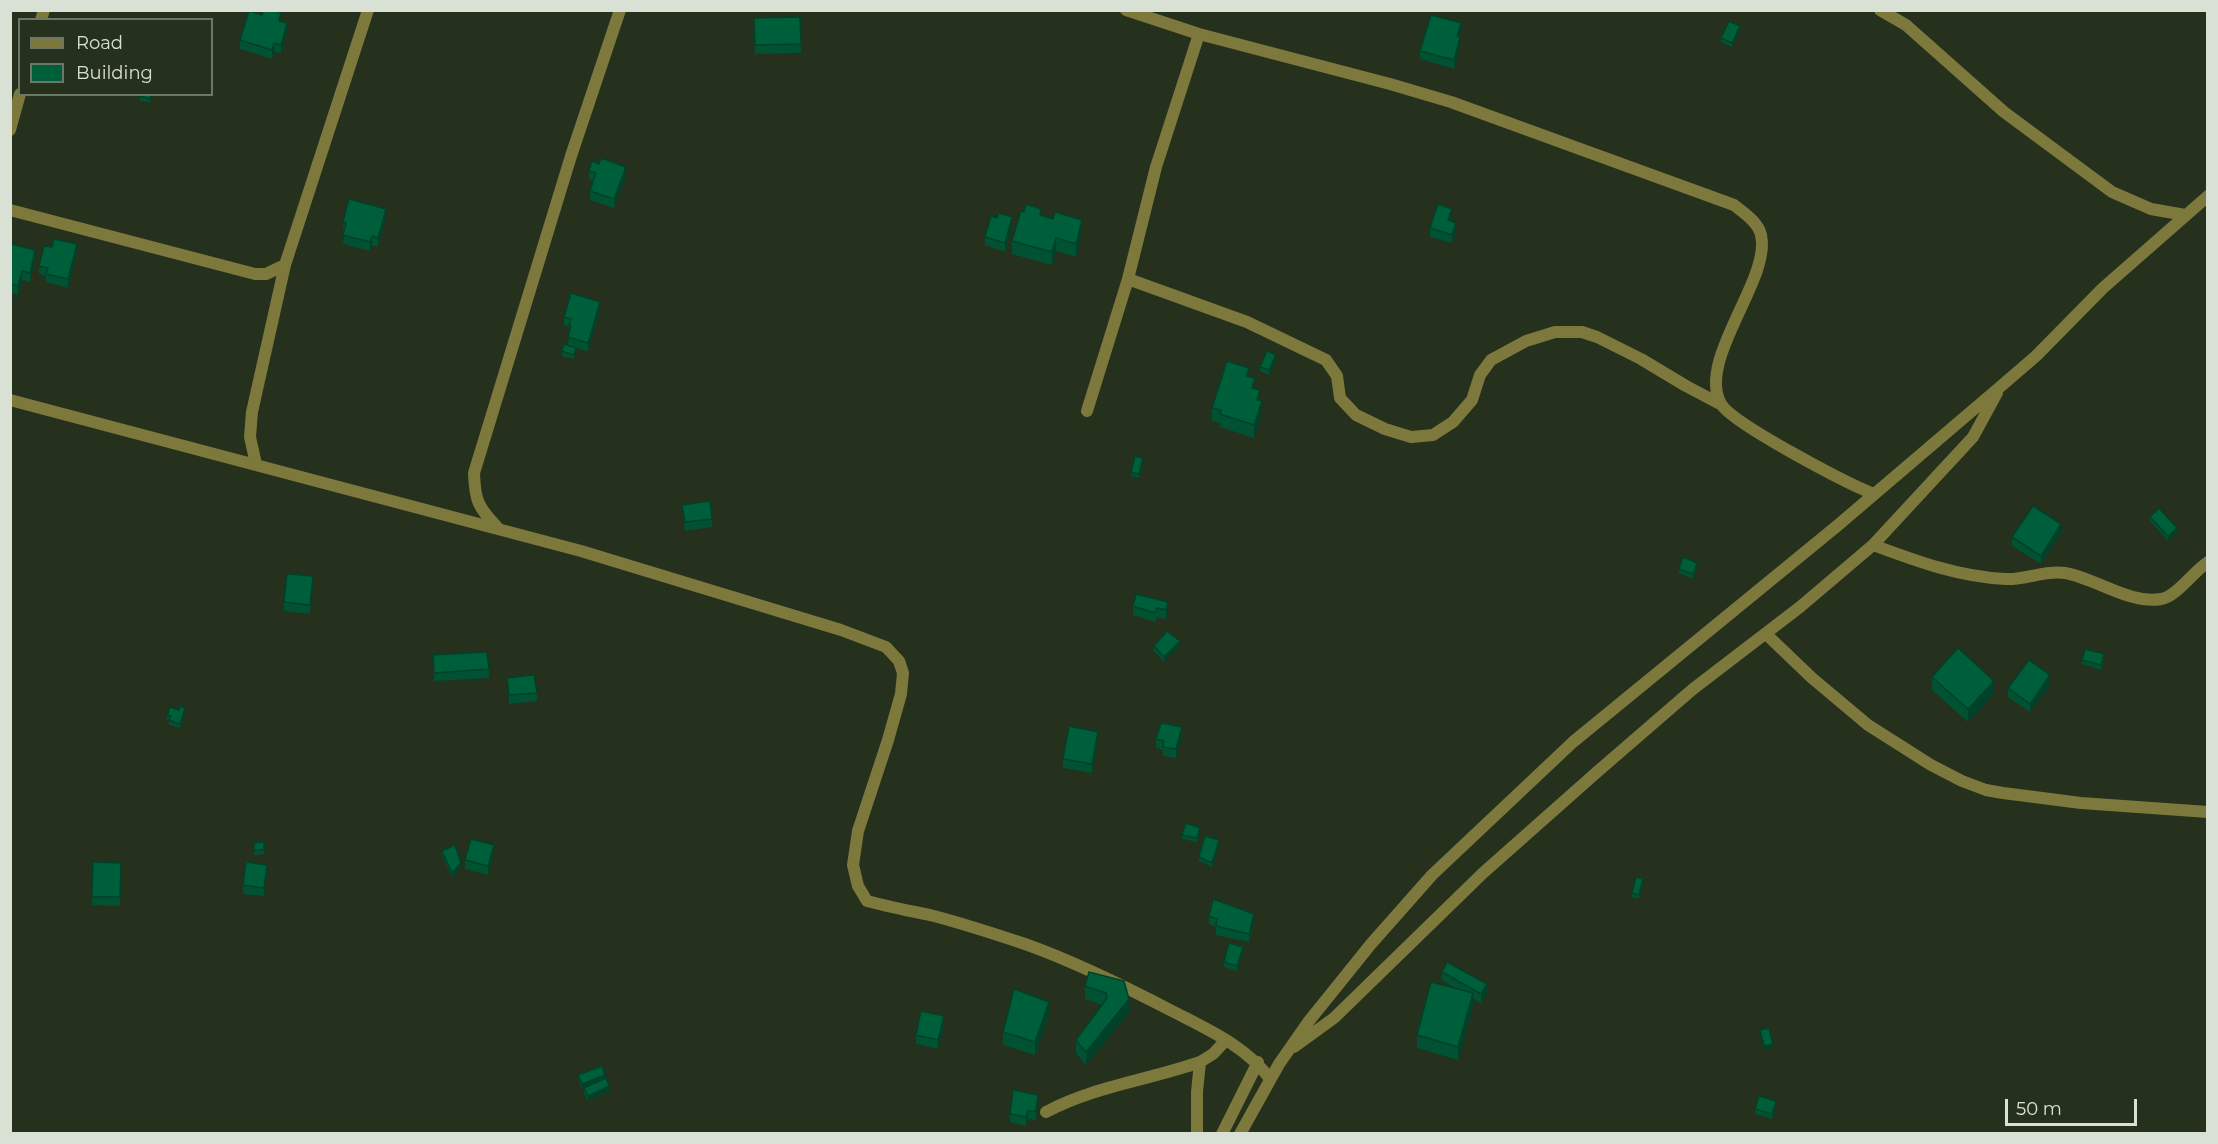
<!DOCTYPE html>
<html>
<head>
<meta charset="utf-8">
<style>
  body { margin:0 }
  #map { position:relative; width:2218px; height:1144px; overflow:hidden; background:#25301d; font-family:Montserrat,sans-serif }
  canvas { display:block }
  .frame { position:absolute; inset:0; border:12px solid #d9e1d4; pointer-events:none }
  .legend { position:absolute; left:18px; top:18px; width:195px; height:78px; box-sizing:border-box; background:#25301d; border:2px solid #6d7766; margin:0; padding:8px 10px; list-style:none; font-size:18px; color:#d9e1d4 }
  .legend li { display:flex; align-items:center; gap:12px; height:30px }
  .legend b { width:30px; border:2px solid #6d7766 }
  .scale { position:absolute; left:2005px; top:1099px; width:132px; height:27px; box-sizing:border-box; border:3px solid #d9e1d4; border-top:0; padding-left:8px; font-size:18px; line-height:21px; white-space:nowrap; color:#d9e1d4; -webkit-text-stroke:4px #25301d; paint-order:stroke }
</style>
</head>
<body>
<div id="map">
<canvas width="2218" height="1144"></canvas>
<div class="frame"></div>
<ul class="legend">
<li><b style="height:8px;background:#7d793c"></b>Road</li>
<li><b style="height:16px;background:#005f3b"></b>Building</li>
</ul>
<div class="scale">50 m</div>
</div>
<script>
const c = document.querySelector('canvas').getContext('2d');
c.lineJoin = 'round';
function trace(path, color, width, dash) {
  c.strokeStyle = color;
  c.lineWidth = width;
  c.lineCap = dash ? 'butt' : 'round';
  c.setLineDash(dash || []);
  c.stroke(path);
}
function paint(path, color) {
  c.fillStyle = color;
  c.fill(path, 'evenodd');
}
trace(new Path2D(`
  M 1126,10 L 1199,34 L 1390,84 L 1451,102 L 1734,205 C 1744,213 1758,222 1761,235 C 1772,278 1696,360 1721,404 C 1733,424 1848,484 1874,494
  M 1880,10 L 1906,25 L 2004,112 L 2112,192 L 2151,209 L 2185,215
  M 41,20 L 44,10
  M 10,130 L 20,94
  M 10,210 L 255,274 L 266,274 L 285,265
  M 1128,279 L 1247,322 L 1326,360 L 1337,376 L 1340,398 L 1356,415 L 1385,429 L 1411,437 L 1433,435 L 1453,422 L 1472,400 L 1480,375 L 1491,360 L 1526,341 L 1555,332 L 1582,332 L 1597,337 L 1641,359 L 1686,386 L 1722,405
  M 10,400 L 581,551 L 841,630 L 886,647 L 899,661 L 903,673 L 901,694 L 888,740 L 858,831 L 853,865 L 858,886 L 867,901 C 889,907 911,911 934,916 C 964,924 995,934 1025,944 C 1076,962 1126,987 1174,1012 C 1209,1030 1247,1047 1270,1079
  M 1087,411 L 1128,279 L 1156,167 L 1199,34
  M 256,464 L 250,437 L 252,412 L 285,265 L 368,10
  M 497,527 C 478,507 475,501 474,473 L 571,156 L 620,10
  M 1873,545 C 1916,561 1959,577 2006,579 C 2026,580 2044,570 2065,573 C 2095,578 2131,605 2161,599 C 2176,597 2194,571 2208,562
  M 1766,634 L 1812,678 L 1868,725 L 1931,765 L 1962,781 L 1986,790 L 2003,793 L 2081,803 L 2208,812
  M 1294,1047 L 1334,1018 L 1483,873 L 1597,772 L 1693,689 L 1800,607 L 1873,545 L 1973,437 L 1997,393
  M 1046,1112 C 1095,1086 1149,1080 1200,1062 L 1213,1054 L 1226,1040
  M 1197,1134 L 1197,1092 L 1200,1062
  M 1222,1134 L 1258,1062
  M 1240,1134 L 1279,1064 L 1309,1021 L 1371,944 L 1432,875 L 1573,742 L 1837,526 L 2000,387 L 2036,356 L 2103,288 L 2208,196`), '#7d793c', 12);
paint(new Path2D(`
  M 800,17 L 801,53 L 755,54 L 754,18 Z
  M 281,21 L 287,32 L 281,54 L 274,51 L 272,59 L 240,49 L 240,40 Z
  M 1740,31 L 1732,47 L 1721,42 L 1721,38 Z
  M 1461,32 L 1459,37 L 1460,46 L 1454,69 L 1420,59 L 1420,51 Z
  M 140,94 L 152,94 L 150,103 L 140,101 Z
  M 589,171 L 626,175 L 614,208 L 590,200 L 590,191 L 594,181 L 589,179 Z
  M 1041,216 L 1082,233 L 1076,257 L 1056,251 L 1052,265 L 1012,254 L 1012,241 Z
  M 386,217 L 378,247 L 372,245 L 370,251 L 343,244 L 344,231 L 343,231 L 343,222 Z
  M 1452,218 L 1451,221 L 1456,232 L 1452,243 L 1430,237 L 1430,228 Z
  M 1012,225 L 1005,252 L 985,245 L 985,237 Z
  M 10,252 L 35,259 L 30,282 L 22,280 L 18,295 L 10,293 Z
  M 77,253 L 68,288 L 46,282 L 46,276 L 39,274 L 39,266 Z
  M 600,311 L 588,351 L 576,348 L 574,359 L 562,356 L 562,351 L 568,345 L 569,334 L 569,327 L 564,325 L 564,317 Z
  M 1276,359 L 1269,375 L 1260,371 L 1260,367 Z
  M 1249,376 L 1260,401 L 1262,414 L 1254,438 L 1220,427 L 1220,423 L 1212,421 L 1212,408 Z
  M 1143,463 L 1139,478 L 1131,476 L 1131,472 Z
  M 682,505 L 712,519 L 712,527 L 685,531 Z
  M 2150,517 L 2177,532 L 2168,541 L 2150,521 Z
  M 2061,533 L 2041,564 L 2012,546 L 2012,537 Z
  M 1697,567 L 1693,579 L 1679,573 L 1679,569 Z
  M 313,585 L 310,614 L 284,611 L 284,602 Z
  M 1136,594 L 1168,610 L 1166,619 L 1157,617 L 1155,622 L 1133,615 L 1133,606 Z
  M 1180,645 L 1164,662 L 1154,651 L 1154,646 Z
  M 433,655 L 489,669 L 489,678 L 434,681 Z
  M 2104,659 L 2101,670 L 2082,664 L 2082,660 Z
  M 1932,677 L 1994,694 L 1968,722 L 1932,690 Z
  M 507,678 L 537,693 L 537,701 L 509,704 Z
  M 2050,684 L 2030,712 L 2008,697 L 2008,688 Z
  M 185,712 L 180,728 L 169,725 L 169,720 L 167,720 L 167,715 Z
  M 1182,736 L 1176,758 L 1163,756 L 1163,750 L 1156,748 L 1156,739 Z
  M 1098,740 L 1092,773 L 1063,768 L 1063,759 Z
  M 1200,832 L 1197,842 L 1182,839 L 1182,835 Z
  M 264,842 L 264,854 L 254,855 L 254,843 Z
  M 1219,844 L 1212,867 L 1199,861 L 1199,857 Z
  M 442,851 L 461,867 L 452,877 L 442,855 Z
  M 494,853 L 488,875 L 465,869 L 465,860 Z
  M 93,862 L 121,863 L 120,906 L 92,905 Z
  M 267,874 L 264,896 L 243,894 L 243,885 Z
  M 1643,883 L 1639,899 L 1632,897 L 1632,893 Z
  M 1209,916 L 1254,922 L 1249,942 L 1216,935 L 1216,927 L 1209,924 Z
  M 1243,951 L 1237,971 L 1224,967 L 1224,962 Z
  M 1089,972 L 1129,1012 L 1086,1065 L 1076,1053 L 1076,1040 L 1102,1005 L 1085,999 L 1085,986 Z
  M 1442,972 L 1487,993 L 1481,1003 L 1473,998 L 1473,1006 L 1458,1060 L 1417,1048 L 1417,1035 L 1456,989 L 1442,980 Z
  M 1049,1015 L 1035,1055 L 1003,1045 L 1003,1032 Z
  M 944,1025 L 938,1049 L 916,1044 L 916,1035 Z
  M 578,1075 L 605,1078 L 609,1091 L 588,1101 L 584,1093 L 584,1088 L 594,1083 L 582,1088 L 578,1079 Z
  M 1038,1103 L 1036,1120 L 1028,1119 L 1026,1126 L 1010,1122 L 1010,1114 Z
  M 1776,1105 L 1772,1119 L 1755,1114 L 1755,1109 Z`), '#005233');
paint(new Path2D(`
  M 287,23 L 287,32 L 281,54 L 281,45 Z
  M 1461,23 L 1461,32 L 1457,45 L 1457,36 Z
  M 1740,26 L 1740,31 L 1732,47 L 1732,43 Z
  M 1460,37 L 1460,46 L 1454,69 L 1454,60 Z
  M 274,43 L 274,51 L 272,59 L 272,50 Z
  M 626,167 L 626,175 L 614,208 L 614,199 Z
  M 386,209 L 386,217 L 378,247 L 378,238 Z
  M 1452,209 L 1452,218 L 1448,229 L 1448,220 Z
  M 1012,217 L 1012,225 L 1005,252 L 1005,243 Z
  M 1082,220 L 1082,233 L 1076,257 L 1076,244 Z
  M 1456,223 L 1456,232 L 1452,243 L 1452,235 Z
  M 372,236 L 372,245 L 370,251 L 370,242 Z
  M 1056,238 L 1056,251 L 1052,265 L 1052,252 Z
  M 77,244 L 77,253 L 68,288 L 68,279 Z
  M 35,250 L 35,259 L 30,282 L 30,273 Z
  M 22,271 L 22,280 L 18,295 L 18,286 Z
  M 600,302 L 600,311 L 588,351 L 588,343 Z
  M 1276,355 L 1276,359 L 1269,375 L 1269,370 Z
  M 1262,401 L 1262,414 L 1254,438 L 1254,425 Z
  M 1143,458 L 1143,463 L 1139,478 L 1139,474 Z
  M 2061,524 L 2061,533 L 2041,564 L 2041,556 Z
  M 2177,528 L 2177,532 L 2168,541 L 2168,536 Z
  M 1697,563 L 1697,567 L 1693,579 L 1693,574 Z
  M 313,576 L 313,585 L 310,614 L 310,605 Z
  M 1168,602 L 1168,610 L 1166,619 L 1166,610 Z
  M 1180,641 L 1180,645 L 1164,662 L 1164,657 Z
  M 2050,675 L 2050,684 L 2030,712 L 2030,704 Z
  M 1994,681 L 1994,694 L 1968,722 L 1968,709 Z
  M 185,708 L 185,712 L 180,728 L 180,724 Z
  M 1182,727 L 1182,736 L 1176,758 L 1176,749 Z
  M 1098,732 L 1098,740 L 1092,773 L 1092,764 Z
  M 1219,840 L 1219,844 L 1212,867 L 1212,863 Z
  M 494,845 L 494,853 L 488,875 L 488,866 Z
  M 461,863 L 461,867 L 452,877 L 452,873 Z
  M 267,865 L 267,874 L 264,896 L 264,888 Z
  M 1254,914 L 1254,922 L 1249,942 L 1249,934 Z
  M 1243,947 L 1243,951 L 1237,971 L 1237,966 Z
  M 1487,984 L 1487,993 L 1481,1003 L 1481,994 Z
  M 1473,993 L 1473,1006 L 1458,1060 L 1458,1047 Z
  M 1129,999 L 1129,1012 L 1086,1065 L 1086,1052 Z
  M 1049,1002 L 1049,1015 L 1035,1055 L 1035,1042 Z
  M 944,1016 L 944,1025 L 938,1049 L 938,1040 Z
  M 1773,1044 L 1773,1048 L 1764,1050 L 1764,1046 Z
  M 605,1075 L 605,1079 L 582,1088 L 582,1084 Z
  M 609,1086 L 609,1091 L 588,1101 L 588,1096 Z
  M 1038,1095 L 1038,1103 L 1036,1120 L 1036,1111 Z
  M 1028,1111 L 1028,1119 L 1026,1126 L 1026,1117 Z`), '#004229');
const building = new Path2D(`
  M 264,10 L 273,10 L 281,13 L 279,21 L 287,23 L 281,45 L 274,43 L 272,50 L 240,40 L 249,11 L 262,15 Z
  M 1431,15 L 1461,23 L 1457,36 L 1460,37 L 1454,60 L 1420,51 Z
  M 800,17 L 801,44 L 755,45 L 754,18 Z
  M 1729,21 L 1740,26 L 1732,43 L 1721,38 Z
  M 140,94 L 151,94 L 150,99 L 140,96 Z
  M 601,158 L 626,167 L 614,199 L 590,191 L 596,173 L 589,171 L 592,161 L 599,164 Z
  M 349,199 L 386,209 L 378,238 L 372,236 L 370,242 L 343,235 L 346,223 L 343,222 Z
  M 1026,204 L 1041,209 L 1040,215 L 1053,219 L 1055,212 L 1082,220 L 1076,244 L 1056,238 L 1052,252 L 1012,241 L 1021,211 L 1024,212 Z
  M 1438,204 L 1452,209 L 1448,220 L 1456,223 L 1452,235 L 1430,228 Z
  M 999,213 L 1012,217 L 1005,243 L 985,237 L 991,216 L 997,218 Z
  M 54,239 L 77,244 L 68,279 L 46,274 L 48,268 L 39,266 L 44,246 L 52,247 Z
  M 12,244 L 35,250 L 30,273 L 22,271 L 18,286 L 10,284 L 10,252 Z
  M 571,293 L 600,302 L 588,343 L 568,337 L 571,326 L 569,325 L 571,319 L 564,317 Z
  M 564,344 L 576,348 L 574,355 L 562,351 Z
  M 1267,351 L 1276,355 L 1269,370 L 1260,367 Z
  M 1227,361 L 1249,368 L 1246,376 L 1255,378 L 1252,388 L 1260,390 L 1257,400 L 1262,401 L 1254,425 L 1220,414 L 1221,410 L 1212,408 Z
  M 1135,456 L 1143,458 L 1139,474 L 1131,472 Z
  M 710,501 L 712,519 L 685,522 L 682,505 Z
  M 2033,506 L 2061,524 L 2041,556 L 2012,537 Z
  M 2159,508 L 2177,528 L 2168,536 L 2150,517 Z
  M 1683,557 L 1697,563 L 1693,574 L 1679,569 Z
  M 287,574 L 313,576 L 310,605 L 284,602 Z
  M 1136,594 L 1168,602 L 1166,610 L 1157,608 L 1155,613 L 1133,606 Z
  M 1167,631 L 1180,641 L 1164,657 L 1154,646 Z
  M 1958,648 L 1994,681 L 1968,709 L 1932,677 Z
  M 2085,649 L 2104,654 L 2101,665 L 2082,660 Z
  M 487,652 L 489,669 L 434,673 L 433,655 Z
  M 2029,660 L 2050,675 L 2030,704 L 2008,688 Z
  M 534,675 L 537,693 L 509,695 L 507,678 Z
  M 180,706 L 185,708 L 180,724 L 169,720 L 171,716 L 167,715 L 170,707 L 179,710 Z
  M 1161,723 L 1182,727 L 1176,749 L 1163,747 L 1164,741 L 1156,739 Z
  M 1069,726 L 1098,732 L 1092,764 L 1063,759 Z
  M 1186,823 L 1200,828 L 1197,838 L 1182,835 Z
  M 1205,836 L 1219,840 L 1212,863 L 1199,857 Z
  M 471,839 L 494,845 L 488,866 L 465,860 Z
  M 264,842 L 264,850 L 254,850 L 254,843 Z
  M 455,845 L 461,863 L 452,873 L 442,851 Z
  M 93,862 L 121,863 L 120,897 L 92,897 Z
  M 246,862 L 267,865 L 264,888 L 243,885 Z
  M 1636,877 L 1643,879 L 1639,895 L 1632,893 Z
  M 1213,899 L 1254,914 L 1249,934 L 1216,926 L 1217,919 L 1209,916 Z
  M 1229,943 L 1243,947 L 1237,966 L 1224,962 Z
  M 1447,962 L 1487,984 L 1481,994 L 1442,972 Z
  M 1089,972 L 1124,981 L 1129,999 L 1086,1052 L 1076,1040 L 1107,998 L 1106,993 L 1085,986 Z
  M 1431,982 L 1473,993 L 1458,1047 L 1417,1035 Z
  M 1014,989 L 1049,1002 L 1035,1042 L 1003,1032 Z
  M 921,1011 L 944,1016 L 938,1040 L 916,1035 Z
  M 1769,1028 L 1773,1044 L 1764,1046 L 1760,1030 Z
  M 602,1066 L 605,1075 L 582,1084 L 578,1075 Z
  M 606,1078 L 609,1086 L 588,1096 L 584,1088 Z
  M 1013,1090 L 1038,1095 L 1036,1111 L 1028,1111 L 1026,1117 L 1010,1114 Z
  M 1759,1096 L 1776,1101 L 1772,1114 L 1755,1109 Z`);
paint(building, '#005f3b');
trace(building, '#004229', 1.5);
</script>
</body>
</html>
